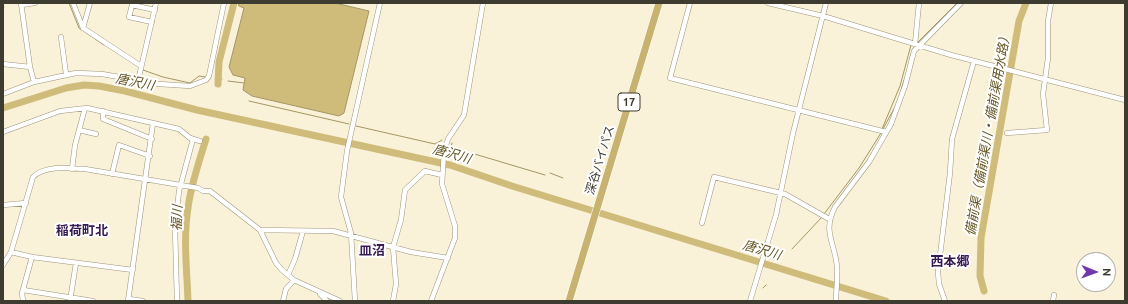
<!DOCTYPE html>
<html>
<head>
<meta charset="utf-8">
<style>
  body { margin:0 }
  #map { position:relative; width:1128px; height:304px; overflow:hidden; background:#faf2d8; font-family:Ubuntu,sans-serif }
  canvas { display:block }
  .frame { position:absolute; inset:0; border:4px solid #3e3b31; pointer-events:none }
  .north { position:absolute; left:1076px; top:252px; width:40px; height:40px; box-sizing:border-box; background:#fff; border:1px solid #b2b1ad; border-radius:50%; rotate:91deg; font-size:11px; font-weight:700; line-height:16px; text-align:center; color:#3e3b31 }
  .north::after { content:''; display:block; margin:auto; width:14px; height:18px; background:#7237ad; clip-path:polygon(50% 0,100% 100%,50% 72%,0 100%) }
</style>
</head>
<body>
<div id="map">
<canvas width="1128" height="304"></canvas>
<div class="frame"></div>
<div class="north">N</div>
</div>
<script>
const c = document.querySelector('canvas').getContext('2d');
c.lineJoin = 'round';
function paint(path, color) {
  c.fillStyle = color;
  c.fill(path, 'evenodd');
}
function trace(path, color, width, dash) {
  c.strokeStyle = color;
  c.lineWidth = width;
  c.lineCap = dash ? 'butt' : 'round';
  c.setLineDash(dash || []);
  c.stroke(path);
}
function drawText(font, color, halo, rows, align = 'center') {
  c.font = font + ' Ubuntu,"Noto Sans JP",sans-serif';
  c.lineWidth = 4;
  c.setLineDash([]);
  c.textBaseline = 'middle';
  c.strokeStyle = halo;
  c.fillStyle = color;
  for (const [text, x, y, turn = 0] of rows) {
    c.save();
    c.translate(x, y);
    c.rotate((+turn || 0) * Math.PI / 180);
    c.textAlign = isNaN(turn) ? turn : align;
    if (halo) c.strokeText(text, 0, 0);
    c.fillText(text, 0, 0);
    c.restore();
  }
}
const water = new Path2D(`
  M 239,3 L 335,3 L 369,11 L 344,113 L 339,116 L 252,96 L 243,90 L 245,78 L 233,75 L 229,67 L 244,8 L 239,6 Z`);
paint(water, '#d0bc7a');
trace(water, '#a49564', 1);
trace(new Path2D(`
  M 69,3 L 79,28 L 104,45
  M 3,7 L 4,7
  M 918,42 L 957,3
  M 143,70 L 163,77 L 190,83 L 199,76 L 205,77
  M 215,79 L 222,79
  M 228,81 L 244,83
  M 900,94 L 904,80
  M 249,101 L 349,124
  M 356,126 L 435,144 L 442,140
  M 882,129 L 900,86 L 911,45
  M 883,129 L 896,105
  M 452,143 L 451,147 L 545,175
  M 550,173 L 563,178
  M 824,214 L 859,168 L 881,133
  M 792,249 L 822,217
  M 763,288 L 766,285`), '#a49564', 1);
trace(new Path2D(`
  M 218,84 L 219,62 L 234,3
  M 3,108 L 66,88 L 84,85 L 99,86 L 125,91 L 197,110 L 450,165 L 512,186 L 886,301
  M 984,291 L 980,276 L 981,238 L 1019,21 L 1026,3
  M 188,301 C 187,270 183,239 188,208 C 191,184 199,162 206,139`), '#d0bc7a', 7);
const minor = new Path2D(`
  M 21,3 L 30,67 L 34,82
  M 73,3 L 83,28 L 141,66
  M 690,3 L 670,78 L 886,132
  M 768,3 L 823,16 L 951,55 L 1125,100
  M 21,5 L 35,3
  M 152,22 L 129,17 L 132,5 L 155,10
  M 83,28 L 90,3
  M 61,37 L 66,74
  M 915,44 L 919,3
  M 3,64 L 30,67
  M 138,81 L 156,3
  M 3,94 L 34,82 L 76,73 L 102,74 L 159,84 L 190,86 L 206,80 L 209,76 L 224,3
  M 103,111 L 103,119 L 152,139
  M 79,130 L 96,134
  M 3,132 L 60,111 L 87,108 L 179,129 L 190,138 L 200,141
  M 1007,133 L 1047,130 L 1043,94 L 1048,58 L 1048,21 L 1051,3
  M 72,169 L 75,145 L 85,108
  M 112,174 L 119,145 L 150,156
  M 3,205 L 26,203
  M 702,223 L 714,177 L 785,194 L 829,219
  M 260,230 L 333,231 L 411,252 L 448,258
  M 11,252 L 32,257 L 133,270
  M 3,265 L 11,252 L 33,177 C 45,165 70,168 85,169 L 198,188 L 203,191 L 210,191 L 260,230 L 276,263 L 282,270 L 294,280 L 340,301
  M 288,275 L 295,259 L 303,231
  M 23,290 L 93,301
  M 320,294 L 327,301
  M 129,299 L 143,301
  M 23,301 L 22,293 L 32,257
  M 70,301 L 76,263
  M 128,301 L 153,123
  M 177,301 L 175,228 L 179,191 L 193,139
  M 283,301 L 286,289 L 294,280
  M 355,301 L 351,233 L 341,197 L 347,151 L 380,3
  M 393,301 L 396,284 L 393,247 L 401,220 L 405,190 L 425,171 L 442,175
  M 431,301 L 455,238 L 455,226 L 442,184 L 444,152 L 448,139 L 464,115 L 483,3
  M 750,301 L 776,215 L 793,133 L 826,3
  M 836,301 C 836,290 838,278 837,267 C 835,242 822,232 835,207 L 869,162 L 891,124 L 905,86 L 914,51 L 961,3
  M 945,301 L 939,284 L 938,272 L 950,173 L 952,139 L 974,61
  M 1053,301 L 1054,295`);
const highway = new Path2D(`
  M 569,301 L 659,3`);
trace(minor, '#9b947b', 5.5);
trace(highway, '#fff', 8);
trace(minor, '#fff', 4.5);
trace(highway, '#c7b36f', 7);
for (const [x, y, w] of [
  [629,102,22]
]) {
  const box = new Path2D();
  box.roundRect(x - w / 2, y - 9, w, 18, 3);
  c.fillStyle = '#fff';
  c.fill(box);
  trace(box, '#3e3b31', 1);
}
drawText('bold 11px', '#3e3b31', null, [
  ["17",629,102]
]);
drawText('12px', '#3e3b31', '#fff', [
  ["深谷バイパス",600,160,-73]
]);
drawText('italic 13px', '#635422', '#fff', [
  ["唐沢川",135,82,11],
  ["備前渠（備前渠川・備前渠用水路）",988,133,-80],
  ["唐沢川",452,154,16],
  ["福川",177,218,-87],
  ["唐沢川",762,250,17]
]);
drawText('bold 13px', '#361a53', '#fff', [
  ["稲荷町北",82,231],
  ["皿沼",372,251],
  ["西本郷",950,262]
]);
</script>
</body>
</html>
